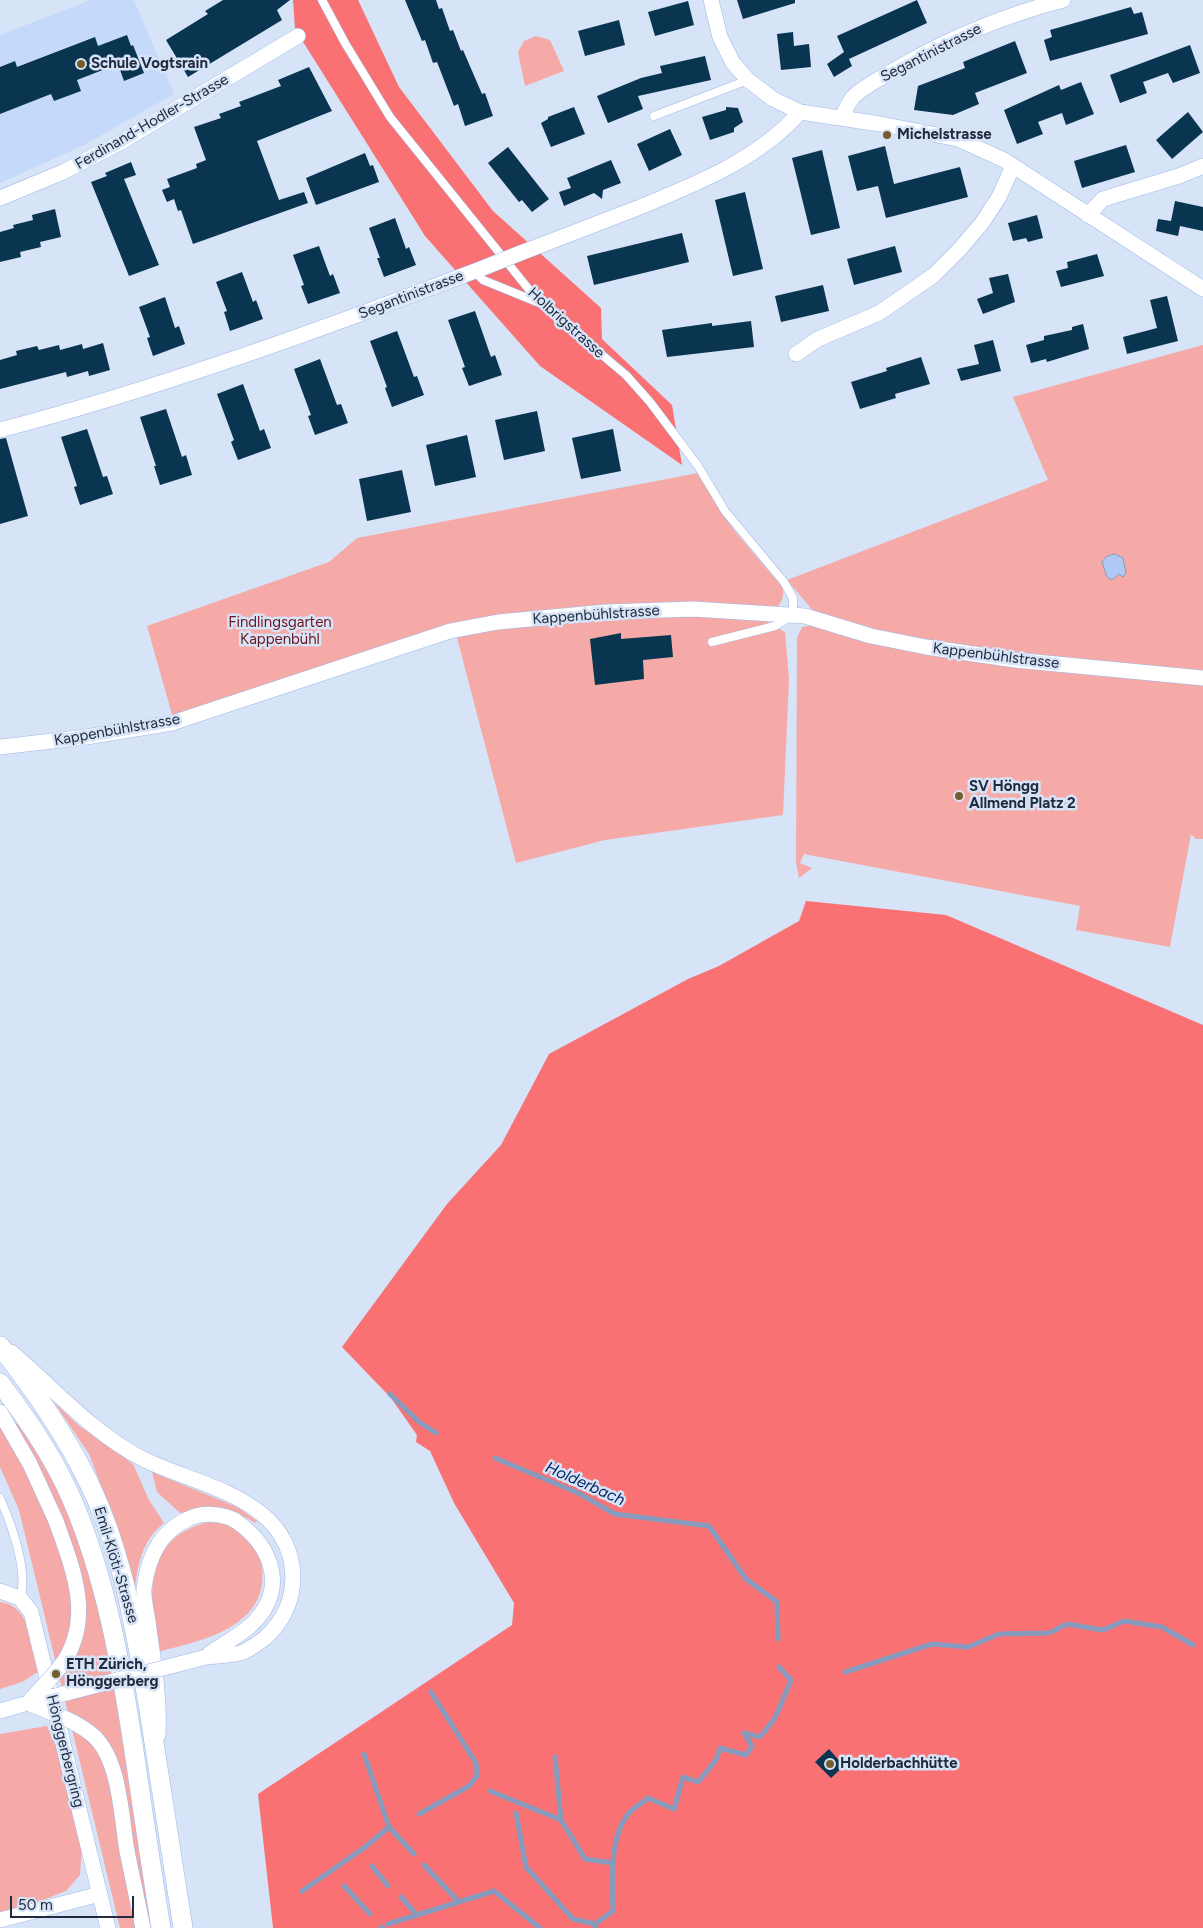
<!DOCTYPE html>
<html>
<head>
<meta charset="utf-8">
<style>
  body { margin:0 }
  #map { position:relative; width:1203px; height:1928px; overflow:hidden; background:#d7e3f7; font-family:Figtree,sans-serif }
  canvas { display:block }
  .scale { position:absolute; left:10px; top:1896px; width:124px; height:22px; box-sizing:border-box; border:2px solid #202b3e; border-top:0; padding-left:6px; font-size:15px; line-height:18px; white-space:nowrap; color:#202b3e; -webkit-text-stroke:4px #d7e3f7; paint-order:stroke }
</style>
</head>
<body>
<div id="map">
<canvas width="1203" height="1928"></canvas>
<div class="scale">50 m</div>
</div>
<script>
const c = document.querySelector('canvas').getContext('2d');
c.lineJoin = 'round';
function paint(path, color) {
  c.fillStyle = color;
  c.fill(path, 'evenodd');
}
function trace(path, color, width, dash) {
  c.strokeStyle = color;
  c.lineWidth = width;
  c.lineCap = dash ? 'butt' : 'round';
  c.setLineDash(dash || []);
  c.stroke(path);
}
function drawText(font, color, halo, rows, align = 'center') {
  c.font = font + ' Figtree,sans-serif';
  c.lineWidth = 5;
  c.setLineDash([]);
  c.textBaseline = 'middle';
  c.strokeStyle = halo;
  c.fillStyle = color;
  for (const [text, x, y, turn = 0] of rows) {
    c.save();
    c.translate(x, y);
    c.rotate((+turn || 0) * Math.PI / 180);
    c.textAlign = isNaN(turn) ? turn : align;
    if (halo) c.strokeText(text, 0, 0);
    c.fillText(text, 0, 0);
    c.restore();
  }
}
paint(new Path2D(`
  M 91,0 L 134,0 L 174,94 L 86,144 L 0,183 L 0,35 Z`), '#c5d9fb');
paint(new Path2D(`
  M 536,36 L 550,40 L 564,71 L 525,86 L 518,52 L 524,41 Z
  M 1203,345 L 1203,674 L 925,644 L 815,613 L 787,580 L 1048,480 L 1013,397 Z
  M 698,473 L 733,529 L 783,588 C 784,598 782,603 774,610 L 496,617 L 173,718 L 147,626 L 329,562 L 357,538 Z
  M 681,614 L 760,617 L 785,632 L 789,679 L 783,815 L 605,840 L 516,863 L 456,634 L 566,621 Z
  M 812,625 L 1203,684 L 1203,839 L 1196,839 L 1191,834 L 1170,947 L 1076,930 L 1080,906 L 804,854 L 800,863 L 812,868 L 799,878 L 796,862 L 797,638 L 802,627 Z
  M 54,1402 L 78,1425 L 133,1464 L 149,1500 L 164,1523 C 143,1540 139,1560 135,1586 L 109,1506 L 89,1454 Z
  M 19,1423 L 51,1475 L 79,1540 L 93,1584 L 108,1650 L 152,1928 L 120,1928 L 19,1510 L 0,1467 L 0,1425 L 46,1482 L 14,1425 Z
  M 152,1472 L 237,1507 L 257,1521 L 255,1523 C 227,1505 212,1506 180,1513 L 157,1492 Z
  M 208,1522 C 219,1523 231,1524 241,1531 C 269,1553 270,1596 243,1618 C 219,1638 187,1644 158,1652 C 150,1596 140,1540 208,1522 Z
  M 0,1602 C 31,1605 32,1647 38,1672 L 22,1682 L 0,1689 Z
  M 47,1726 L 57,1749 L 82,1849 L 80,1875 L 66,1891 L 38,1902 L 0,1913 L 0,1734 Z`), '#f5aaa8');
paint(new Path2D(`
  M 293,0 L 358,0 L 399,87 L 493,211 L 601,308 L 602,339 L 672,405 L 682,465 L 540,366 L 425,236 L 295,29 Z
  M 806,901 L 946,915 L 1203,1025 L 1203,1928 L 273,1928 L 258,1794 L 512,1625 L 514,1603 L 454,1503 L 430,1451 L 416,1442 L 417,1435 L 391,1398 L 342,1347 L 447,1204 L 501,1145 L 549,1054 L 688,979 L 719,966 L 799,921 Z`), '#f97173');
const water = new Path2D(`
  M 1115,554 L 1123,558 L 1126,573 L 1123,577 L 1119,574 L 1112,580 L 1107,577 L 1102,562 L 1106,557 Z`);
paint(water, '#b0c9f4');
trace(water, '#859abd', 1);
trace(new Path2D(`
  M 390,1394 L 419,1422 L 436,1433
  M 495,1458 L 578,1493 L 615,1514 L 709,1526 L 746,1579 L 777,1602 L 778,1639
  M 845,1672 L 932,1644 L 968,1647 L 999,1634 L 1049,1633 L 1067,1624 L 1103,1630 L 1124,1621 L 1162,1627 L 1193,1645
  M 364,1754 L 389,1827 L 414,1854
  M 555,1757 L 561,1820
  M 490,1791 L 561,1820 L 585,1859 L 613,1863
  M 516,1813 L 526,1867 L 573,1919 L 595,1924
  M 419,1814 L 469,1786 L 477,1776 L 476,1763 L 431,1692
  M 424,1865 L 459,1902
  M 372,1866 L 388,1886
  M 344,1886 L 370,1914
  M 302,1891 L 365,1847 L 389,1827
  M 401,1897 L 417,1915
  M 388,1924 L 494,1891 L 540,1928
  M 381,1927 L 383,1928
  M 595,1928 L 595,1924 L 613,1911 C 612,1882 609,1834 630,1812 C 635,1807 642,1803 648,1798 L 674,1809 L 683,1777 L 698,1782 L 716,1760 L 720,1748 L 746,1755 L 752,1746 L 744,1733 L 760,1737 L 775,1718 L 791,1680 L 779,1667`), '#859abd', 5);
paint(new Path2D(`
  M 223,0 L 290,0 L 277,10 L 282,20 L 188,77 L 166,40 L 208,14 L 205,11 Z
  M 405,0 L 436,0 L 439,9 L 442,8 L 450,31 L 453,30 L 461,51 L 463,50 L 482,94 L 485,93 L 493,116 L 465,126 L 458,104 L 454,106 L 437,62 L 433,63 L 425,40 L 422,41 Z
  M 737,0 L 795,0 L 795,3 L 743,19 Z
  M 917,0 L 927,23 L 849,59 L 852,66 L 834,77 L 827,64 L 844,52 L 837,36 Z
  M 688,1 L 694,25 L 655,36 L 648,12 Z
  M 1131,7 L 1134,14 L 1142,12 L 1148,34 L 1050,61 L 1044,40 L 1052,37 L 1050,30 Z
  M 619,20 L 625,45 L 585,56 L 578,31 Z
  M 793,32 L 794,46 L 809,44 L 811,67 L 781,70 L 777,34 Z
  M 127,35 L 131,46 L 133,45 L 144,73 L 124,81 L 118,64 L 77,80 L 81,91 L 54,101 L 51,94 L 0,114 L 0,67 L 15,61 L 17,67 L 95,37 L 98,46 Z
  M 1015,41 L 1027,73 L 975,93 L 979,104 L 953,115 L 914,110 L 918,86 L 965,68 L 963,62 Z
  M 1190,45 L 1200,73 L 1173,83 L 1168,73 L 1143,82 L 1147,93 L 1120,103 L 1110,75 Z
  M 705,56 L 711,80 L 638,96 L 643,109 L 608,123 L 597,96 L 641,78 L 662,73 L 660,66 Z
  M 309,67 L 332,111 L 257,141 L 279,200 L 304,192 L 308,203 L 193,244 L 181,210 L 178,211 L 174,199 L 167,202 L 162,190 L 170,187 L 167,179 L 197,168 L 196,164 L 206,160 L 194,127 L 221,118 L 219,114 L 241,106 L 239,102 L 281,86 L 278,80 Z
  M 1081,82 L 1094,114 L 1066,125 L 1062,113 L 1038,122 L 1043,134 L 1017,144 L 1004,110 L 1059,85 L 1061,90 Z
  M 574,107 L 585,134 L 551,147 L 541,123 L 548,119 L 548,117 Z
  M 726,107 L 738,108 L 743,122 L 734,128 L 734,132 L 710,140 L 702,117 L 726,110 Z
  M 1188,112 L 1203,132 L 1172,159 L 1156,140 Z
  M 670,129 L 682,155 L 649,171 L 637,144 Z
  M 1126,145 L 1135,172 L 1082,188 L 1074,161 Z
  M 885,146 L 894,184 L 960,167 L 968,197 L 886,218 L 878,186 L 857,191 L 848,156 Z
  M 508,147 L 549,199 L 532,212 L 522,200 L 519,202 L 488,163 Z
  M 822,150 L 840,228 L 811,235 L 792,158 Z
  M 365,153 L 370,166 L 373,165 L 379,182 L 316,205 L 306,178 Z
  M 611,160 L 621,183 L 603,190 L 602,199 L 594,193 L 564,206 L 559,192 L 571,188 L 567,178 Z
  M 131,162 L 136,175 L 124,179 L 159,265 L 129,276 L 91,182 L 107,176 L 105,173 Z
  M 745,192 L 763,269 L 733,276 L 715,200 Z
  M 1175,201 L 1203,207 L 1203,231 L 1180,226 L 1178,236 L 1156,231 L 1158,219 L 1171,221 Z
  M 55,209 L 61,237 L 40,242 L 41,247 L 20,252 L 21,257 L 0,262 L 0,232 L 14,228 L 13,225 L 33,220 L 32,215 Z
  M 1037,215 L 1043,238 L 1028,242 L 1026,238 L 1013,241 L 1008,223 Z
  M 395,218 L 406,249 L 409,247 L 416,265 L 384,277 L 377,258 L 380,258 L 369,228 Z
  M 682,233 L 689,262 L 594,285 L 587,256 Z
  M 319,246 L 330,276 L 333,274 L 340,293 L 308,304 L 301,286 L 304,285 L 293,255 Z
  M 895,246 L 902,272 L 854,285 L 847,259 Z
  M 1097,254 L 1104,276 L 1061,287 L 1056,271 L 1068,268 L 1067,262 Z
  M 242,272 L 253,302 L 256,300 L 263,319 L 230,331 L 224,312 L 227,311 L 216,282 Z
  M 1008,274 L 1015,302 L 983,314 L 977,299 L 993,293 L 989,278 Z
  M 823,285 L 829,311 L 781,322 L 775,296 Z
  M 1167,296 L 1178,341 L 1127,354 L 1123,337 L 1157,328 L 1150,300 Z
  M 165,297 L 175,328 L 179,326 L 185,344 L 153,356 L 147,338 L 150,337 L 139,307 Z
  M 475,311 L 491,357 L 495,355 L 502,375 L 469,386 L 462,368 L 465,367 L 448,320 Z
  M 751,321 L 754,347 L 667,357 L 662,330 L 712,323 L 712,326 Z
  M 1083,324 L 1089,349 L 1047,362 L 1046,359 L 1031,363 L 1026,345 L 1044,340 L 1044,336 L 1072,330 L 1072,327 Z
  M 397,331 L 414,377 L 417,376 L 424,395 L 392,407 L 385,388 L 387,387 L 370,341 Z
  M 993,340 L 1001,371 L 961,381 L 957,369 L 979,364 L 974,345 Z
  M 103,343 L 110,370 L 89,376 L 88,371 L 67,377 L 66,372 L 0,389 L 0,360 L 17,355 L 16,351 L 37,346 L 39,350 L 59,345 L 60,350 L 82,344 L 83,349 Z
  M 921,357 L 930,384 L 895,394 L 896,398 L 860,409 L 851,382 L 887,371 L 886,368 Z
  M 320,359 L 337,405 L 341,404 L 348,423 L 315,435 L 308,416 L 311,415 L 294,369 Z
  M 243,384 L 260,431 L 264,429 L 271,448 L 238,460 L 231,442 L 234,440 L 217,394 Z
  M 166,409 L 182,457 L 186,455 L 192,475 L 160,485 L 154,466 L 156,466 L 140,417 Z
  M 537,411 L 545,451 L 504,460 L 495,420 Z
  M 87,429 L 103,477 L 107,476 L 113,494 L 80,505 L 74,487 L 77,486 L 61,437 Z
  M 613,429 L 621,471 L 581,479 L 572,438 Z
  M 467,435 L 476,477 L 435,486 L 426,445 Z
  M 6,438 L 28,516 L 0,524 L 0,439 Z
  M 402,470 L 411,512 L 367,521 L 359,479 Z
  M 621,633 L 621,639 L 671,635 L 673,657 L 643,660 L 644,679 L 595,685 L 590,639 Z
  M 829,1749 L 844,1766 L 831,1778 L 815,1762 Z`), '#093550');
const service = new Path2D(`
  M 322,0 L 345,43 L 390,117 L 539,302 L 626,375 L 650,402 L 698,466 L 725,511 L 784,582 L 793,598 L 793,615 L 775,626 L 712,642
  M 654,116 L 748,80
  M 474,271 L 483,280 L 537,302
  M 0,1498 C 11,1523 29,1572 20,1598`);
const minor = new Path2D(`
  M 711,0 L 720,37 L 733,63 L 748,80 L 773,99 L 800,112 L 880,124 L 958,139 L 1004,160 L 1203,289
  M 842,117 C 845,111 848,103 853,97 C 863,87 878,80 891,72 C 945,40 1002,16 1063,0
  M 0,198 L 63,172 L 121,142 L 298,36
  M 1088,215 L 1103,199 L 1179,176 L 1203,166
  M 518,254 C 557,239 596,224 635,209 C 693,185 757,161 800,112
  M 796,354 L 818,339 L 879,313 L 934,275 L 959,250 L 982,223 L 999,197 L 1013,166
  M 0,430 C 164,387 325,328 483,268
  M 0,747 L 86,737 L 172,723 L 450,631 L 498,622 L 606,612 L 693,609 L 805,616 L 871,636 L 926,647 L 1015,660 L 1203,678
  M 11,1352 C 54,1388 92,1433 143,1459 C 182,1478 229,1487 263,1515 C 302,1547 303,1605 265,1638 C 258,1643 248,1651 240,1653 C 229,1656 216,1656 206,1657
  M 0,1412 L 30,1464 L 56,1521
  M 0,1591 L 20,1598 L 31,1612 L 108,1928
  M 0,1711 L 28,1703
  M 158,1735 C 160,1699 154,1664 149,1629 C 148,1616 143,1601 144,1588 C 148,1558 160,1531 188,1519 C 202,1512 223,1513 236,1521 C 274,1548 288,1591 250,1626 C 237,1637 220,1646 206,1656
  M 127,1851 L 143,1928
  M 0,1920 L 100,1894`);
const tertiary = new Path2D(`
  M 0,1346 C 37,1393 71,1442 95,1496 C 124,1562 136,1633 148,1704 C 160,1779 171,1853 183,1928
  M 0,1383 C 28,1420 55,1459 73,1502 C 106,1580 120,1661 133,1744 C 142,1806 151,1867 161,1928`);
trace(service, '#9cb8e8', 9);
trace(minor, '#9cb8e8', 16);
trace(tertiary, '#9cb8e8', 20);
trace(service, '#fff', 8);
trace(minor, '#fff', 15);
trace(tertiary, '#fff', 19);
const minorBridge = new Path2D(`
  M 483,268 L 518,254
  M 28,1703 C 40,1689 55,1675 65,1660 C 93,1614 72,1567 56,1521
  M 28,1703 C 49,1712 72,1719 90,1733 C 120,1755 121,1816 127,1851
  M 28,1703 L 206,1657`);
trace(minorBridge, '#9cb8e8', 16, []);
trace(minorBridge, '#fff', 15);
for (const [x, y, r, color] of [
  [81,64,5,"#765d2e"],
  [887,135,5,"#765d2e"],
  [959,796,5,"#765d2e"],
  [56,1674,5,"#765d2e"],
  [830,1764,5,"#765d2e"]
]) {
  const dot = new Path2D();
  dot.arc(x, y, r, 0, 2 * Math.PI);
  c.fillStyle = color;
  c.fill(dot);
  trace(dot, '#d7e3f7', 2);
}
drawText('15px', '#202b3e', '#d7e3f7', [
  ["Segantinistrasse",931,53,-27],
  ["Ferdinand-Hodler-Strasse",152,122,-30],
  ["Segantinistrasse",411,295,-21],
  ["Holbrigstrasse",566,323,42],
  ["Kappenbühlstrasse",596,615,-4],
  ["Kappenbühlstrasse",996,656,7],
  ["Kappenbühlstrasse",117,730,-10],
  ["Emil-Klöti-Strasse",116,1565,73],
  ["Hönggerbergring",65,1751,76]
]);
drawText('bold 15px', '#202b3e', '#d7e3f7', [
  ["Schule Vogtsrain",91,64],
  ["Michelstrasse",897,135],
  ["SV Höngg",969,787],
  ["Allmend Platz 2",969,804],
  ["ETH Zürich,",66,1665],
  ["Hönggerberg",66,1682],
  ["Holderbachhütte",840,1764]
], 'left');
drawText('15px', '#6b161d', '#d7e3f7', [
  ["Findlingsgarten",280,623],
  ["Kappenbühl",280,640]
]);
drawText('italic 16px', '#042665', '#d7e3f7', [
  ["Holderbach",585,1484,24]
]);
</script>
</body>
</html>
